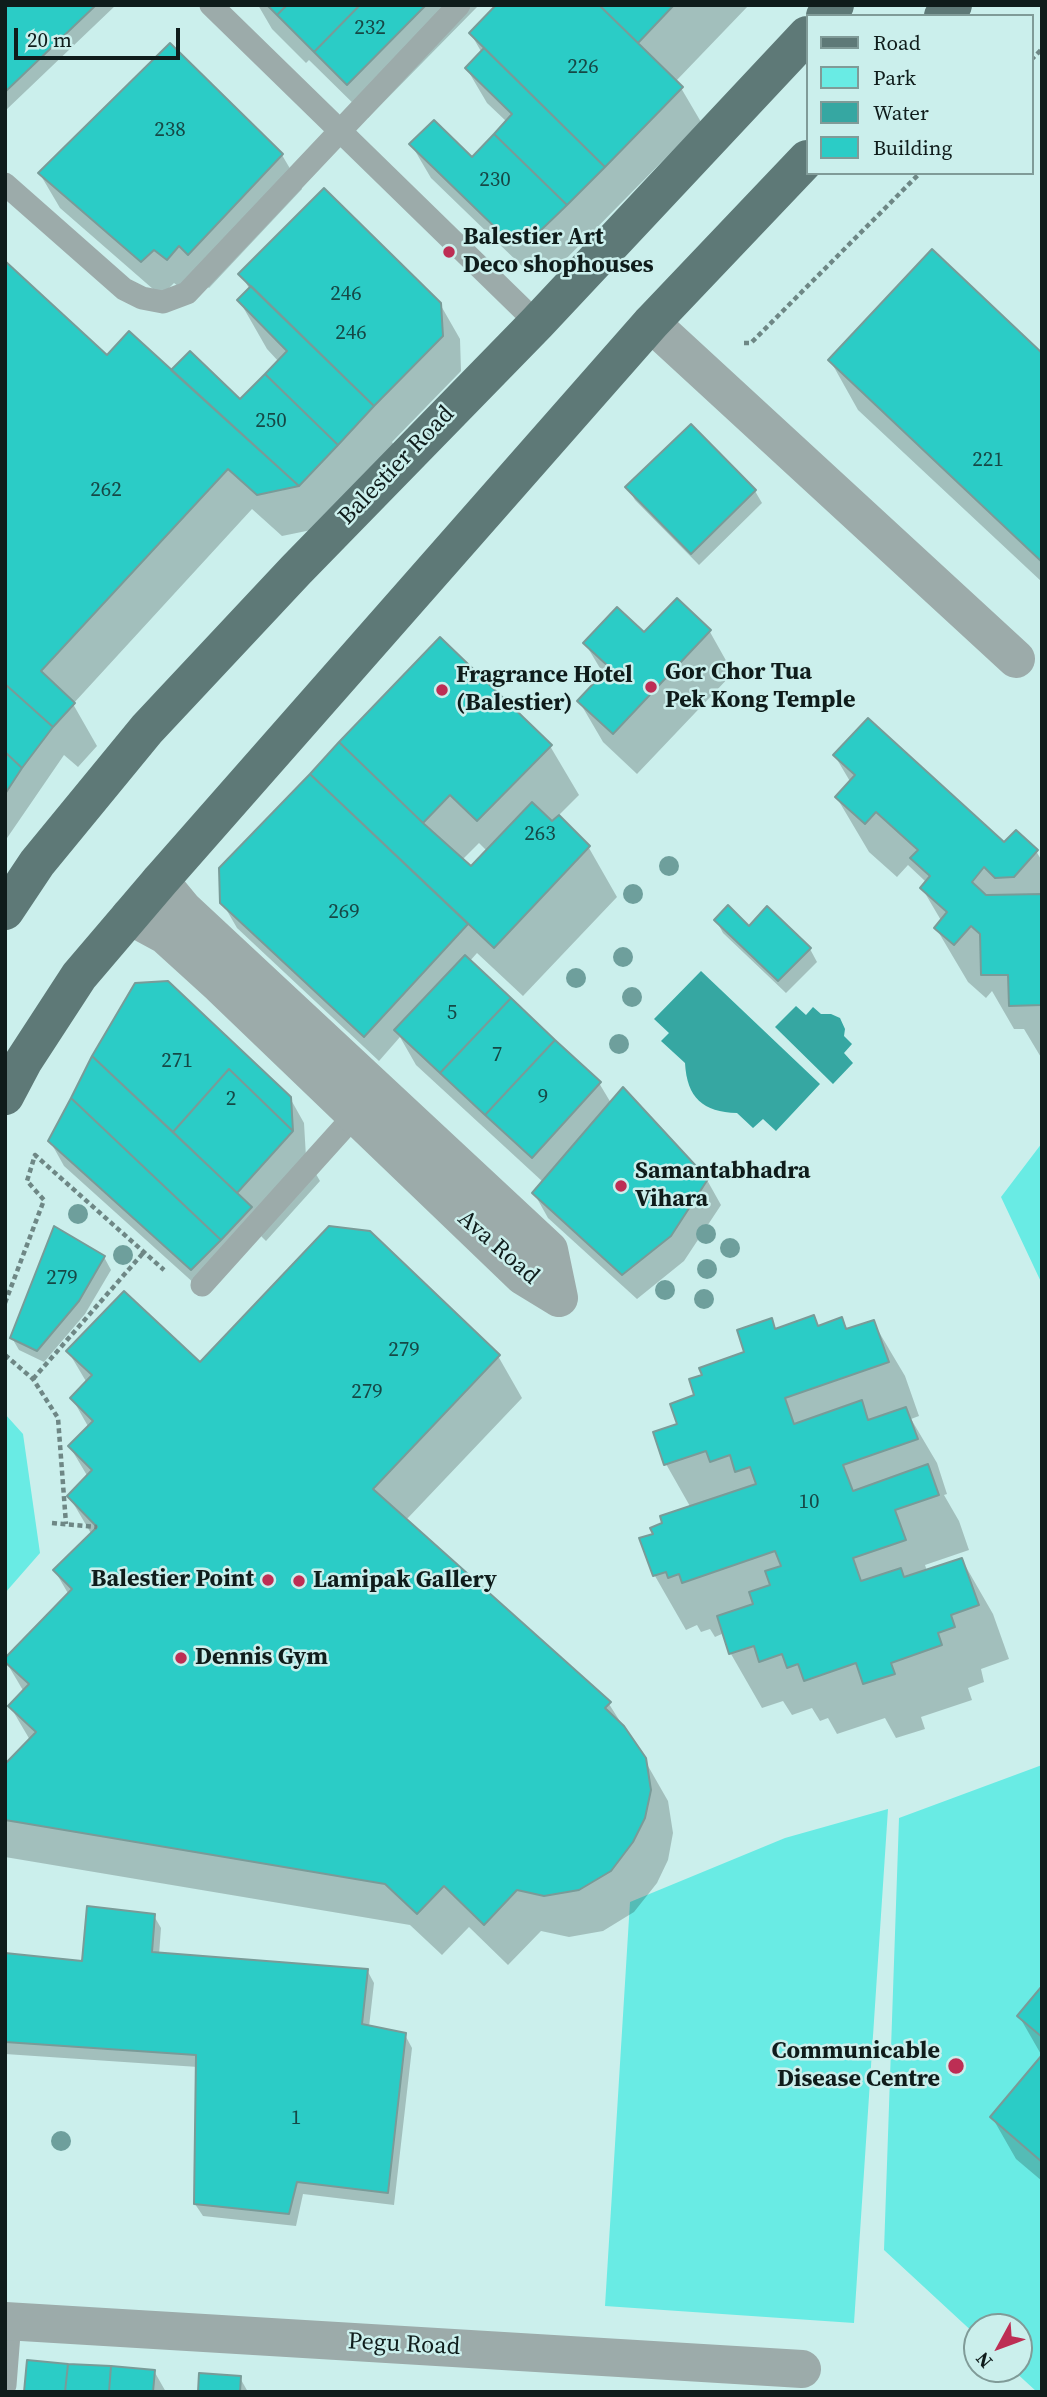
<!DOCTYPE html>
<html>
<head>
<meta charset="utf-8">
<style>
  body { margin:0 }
  #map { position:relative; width:1047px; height:2397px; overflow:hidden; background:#cbefec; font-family:"Source Serif 4",serif }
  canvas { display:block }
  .frame { position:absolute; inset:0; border:7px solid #0f1c1b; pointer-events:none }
  .legend { position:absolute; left:806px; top:14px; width:228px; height:161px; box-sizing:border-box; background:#cbefec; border:2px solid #809b98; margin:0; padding:9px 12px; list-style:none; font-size:21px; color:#0f1c1b }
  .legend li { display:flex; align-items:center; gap:14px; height:35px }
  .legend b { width:35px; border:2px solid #809b98 }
  .north { position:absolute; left:963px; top:2313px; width:70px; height:70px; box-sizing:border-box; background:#cbefec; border:2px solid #809b98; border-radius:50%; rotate:229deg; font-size:19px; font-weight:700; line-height:28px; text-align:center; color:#0f1c1b }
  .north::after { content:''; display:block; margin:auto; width:24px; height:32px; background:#bd2e54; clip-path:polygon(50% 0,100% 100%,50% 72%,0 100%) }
  .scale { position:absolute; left:14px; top:28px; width:166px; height:32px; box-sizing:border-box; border:4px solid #0f1c1b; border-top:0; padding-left:9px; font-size:21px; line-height:24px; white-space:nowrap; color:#0f1c1b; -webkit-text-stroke:5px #cbefec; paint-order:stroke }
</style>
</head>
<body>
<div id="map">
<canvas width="1047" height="2397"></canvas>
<div class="frame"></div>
<ul class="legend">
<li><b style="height:9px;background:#5e7977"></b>Road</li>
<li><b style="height:19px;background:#69ebe4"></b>Park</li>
<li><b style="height:19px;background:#36a7a2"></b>Water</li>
<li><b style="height:19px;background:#2bccc6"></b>Building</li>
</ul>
<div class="north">N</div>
<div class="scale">20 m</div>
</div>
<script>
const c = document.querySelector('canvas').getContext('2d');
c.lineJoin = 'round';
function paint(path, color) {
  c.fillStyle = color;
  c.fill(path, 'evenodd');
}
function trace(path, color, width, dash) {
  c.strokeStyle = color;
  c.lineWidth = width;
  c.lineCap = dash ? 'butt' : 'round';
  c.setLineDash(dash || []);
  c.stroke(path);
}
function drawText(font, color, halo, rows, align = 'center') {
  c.font = font + ' "Source Serif 4",serif';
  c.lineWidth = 5;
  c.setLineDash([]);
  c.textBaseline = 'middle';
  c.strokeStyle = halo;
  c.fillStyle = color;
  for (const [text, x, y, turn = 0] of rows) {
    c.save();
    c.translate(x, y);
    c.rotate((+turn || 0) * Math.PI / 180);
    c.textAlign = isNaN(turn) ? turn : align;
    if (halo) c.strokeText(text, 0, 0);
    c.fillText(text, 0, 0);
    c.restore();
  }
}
paint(new Path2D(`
  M 1042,1143 L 1042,1284 L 1001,1197 Z
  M 5,1414 L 23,1434 L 40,1553 L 5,1593 Z
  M 1042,1765 L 1042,2392 L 1037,2392 L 1012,2369 L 1019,2369 L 1019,2327 L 977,2327 L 977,2336 L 884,2250 L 899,1818 Z
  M 888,1809 L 854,2323 L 605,2306 L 630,1902 L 785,1838 Z`), '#69ebe4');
paint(new Path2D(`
  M 701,971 L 820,1084 L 776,1131 L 763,1119 L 753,1128 L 737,1113 C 703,1112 687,1098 685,1063 L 661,1041 L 669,1033 L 654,1019 Z
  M 796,1006 L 806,1015 L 813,1007 L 821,1014 L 831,1014 L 840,1018 L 845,1029 L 844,1036 L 852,1044 L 844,1053 L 853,1063 L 833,1084 L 775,1027 Z`), '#36a7a2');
paint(new Path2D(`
  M 5,5 L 116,5 L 5,111 Z
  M 258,5 L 479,5 L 368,118 L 309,60 L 306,63 L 272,29 Z
  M 498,5 L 749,5 L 675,82 L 681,88 L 701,122 L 559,266 L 525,269 L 431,178 L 411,144 L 472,159 L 507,122 L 487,103 L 467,69 L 482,53 L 471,34 Z
  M 170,45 L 282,155 L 302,189 L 209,288 L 199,279 L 187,293 L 174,283 L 161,296 L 60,208 L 40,174 Z
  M 5,263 L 107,357 L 172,372 L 240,401 L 279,362 L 267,349 L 239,300 L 250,290 L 241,274 L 440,304 L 460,339 L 461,371 L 392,442 L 401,457 L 321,528 L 282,536 L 252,509 L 73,704 L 97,746 L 78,767 L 64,755 L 5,841 Z
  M 1042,356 L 1042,582 L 858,410 L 830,360 Z
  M 628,488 L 755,491 L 762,503 L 699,565 L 635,500 Z
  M 677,600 L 710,632 L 733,673 L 637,774 L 603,742 L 579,701 L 604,675 L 585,643 L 644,635 Z
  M 550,746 L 579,795 L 557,817 L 589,848 L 617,897 L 523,996 L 477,953 L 469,962 L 599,1083 L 611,1103 L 707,1180 L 721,1205 L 684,1261 L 637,1299 L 548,1218 L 534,1193 L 543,1182 L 416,1065 L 400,1037 L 379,1061 L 237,928 L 222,902 L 221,868 L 311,775 ZM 479,843 L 487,851 L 471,868 L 462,860 Z
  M 835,756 L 1004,845 L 1036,851 L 1042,861 L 1042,1059 L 1024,1029 L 1014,1029 L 992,991 L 986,998 L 968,982 L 936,928 L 942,922 L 922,888 L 926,883 L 925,881 L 908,865 L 897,877 L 869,852 L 837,798 L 851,783 Z
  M 716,920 L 749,928 L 810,949 L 817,962 L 786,993 L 723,933 Z
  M 136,985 L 290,1098 L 304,1123 L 306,1157 L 320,1181 L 266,1241 L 261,1236 L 206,1294 L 64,1166 L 50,1141 Z
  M 104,1257 L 111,1270 L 85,1314 L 44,1362 L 19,1350 L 12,1338 Z
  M 814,1317 L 819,1327 L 842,1319 L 848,1330 L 873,1322 L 905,1376 L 919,1416 L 911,1419 L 937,1463 L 947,1494 L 944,1495 L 959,1521 L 969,1550 L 925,1565 L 927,1571 L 962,1560 L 993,1614 L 1009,1659 L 981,1669 L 984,1682 L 968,1688 L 972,1700 L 921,1717 L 925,1729 L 896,1738 L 885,1718 L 837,1734 L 828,1718 L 820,1721 L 812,1708 L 792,1715 L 783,1701 L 762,1708 L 731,1654 L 724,1633 L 715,1637 L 710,1629 L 701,1632 L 697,1625 L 686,1630 L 655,1576 L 642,1539 L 655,1535 L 691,1508 L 666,1464 L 655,1433 L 679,1425 L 697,1396 L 704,1376 L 746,1353 L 771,1320 L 777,1330 Z
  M 68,1351 L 200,1365 L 498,1356 L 522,1398 L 406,1520 L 609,1704 L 644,1759 L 668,1801 L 673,1833 L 668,1860 L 657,1883 L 634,1912 L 603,1931 L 569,1937 L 541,1931 L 508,1965 L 469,1927 L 442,1955 L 410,1925 L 5,1857 L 5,1766 L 30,1740 L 10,1706 L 24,1692 L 5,1660 L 69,1595 L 55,1571 L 92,1535 L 69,1496 L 88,1477 L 70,1447 L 89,1428 L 72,1398 L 87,1383 Z
  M 154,1916 L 161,1928 L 159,1955 L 367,1970 L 374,1983 L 369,2027 L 405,2035 L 412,2048 L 394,2205 L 303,2194 L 296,2226 L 203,2216 L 195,2204 L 198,2067 L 5,2054 L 5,1954 L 83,1963 Z
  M 1042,1988 L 1042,2056 L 1019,2016 Z
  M 1042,2058 L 1042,2181 L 1016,2159 L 992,2117 Z
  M 154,2371 L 166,2392 L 26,2392 Z
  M 240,2378 L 248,2392 L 200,2392 Z`), '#0003');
const building = new Path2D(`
  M 5,5 L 96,5 L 5,92 Z
  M 267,5 L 287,5 L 277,15 Z
  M 287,5 L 360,5 L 314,52 L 277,15 Z
  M 360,5 L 426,5 L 347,85 L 314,52 Z
  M 496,5 L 599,5 L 683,87 L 605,167 L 469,33 Z
  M 599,5 L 674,5 L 638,43 Z
  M 170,43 L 283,154 L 188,255 L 179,246 L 167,260 L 154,250 L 141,262 L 38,173 Z
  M 484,48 L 605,167 L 567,205 L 494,134 L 512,114 L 465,68 Z
  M 434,120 L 472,157 L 494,134 L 567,205 L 539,232 L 503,235 L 409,144 Z
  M 324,188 L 441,303 L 443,336 L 374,406 L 238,274 Z
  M 932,249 L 1042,353 L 1042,562 L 828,360 Z
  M 5,261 L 107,355 L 129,331 L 299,486 L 257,495 L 228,469 L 41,671 L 75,703 L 53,727 L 5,684 Z
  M 251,286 L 374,406 L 338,445 L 265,374 L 287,351 L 237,300 Z
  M 190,351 L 240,399 L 265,374 L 338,445 L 299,486 L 171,370 Z
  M 691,424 L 756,490 L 691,554 L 625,487 Z
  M 677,598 L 711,630 L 613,734 L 577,701 L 609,667 L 583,643 L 617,607 L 644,632 Z
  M 440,637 L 552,745 L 477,821 L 450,795 L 423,823 L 339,742 Z
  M 5,684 L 53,727 L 22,768 L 5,752 Z
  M 868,718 L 1004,842 L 1016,830 L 1038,850 L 1014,877 L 995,878 L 984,867 L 972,882 L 986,895 L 1042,894 L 1042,1005 L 1009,1006 L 1008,975 L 981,975 L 980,934 L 971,926 L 954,945 L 934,928 L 947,912 L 920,888 L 930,876 L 910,858 L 918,850 L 876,812 L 865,824 L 835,797 L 855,775 L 833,755 Z
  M 339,742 L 423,823 L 471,866 L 532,802 L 552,821 L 559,815 L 590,846 L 494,948 L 310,774 Z
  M 5,752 L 22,768 L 5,794 Z
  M 310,774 L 468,924 L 364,1037 L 220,903 L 219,868 Z
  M 728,905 L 749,926 L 767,906 L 811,948 L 778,981 L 714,920 Z
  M 465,955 L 511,998 L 440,1073 L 394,1030 Z
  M 168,981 L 291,1097 L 293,1131 L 229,1069 L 173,1132 L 92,1056 L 135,983 Z
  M 511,998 L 555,1040 L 485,1115 L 440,1073 Z
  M 555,1040 L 601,1082 L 532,1158 L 485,1115 Z
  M 92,1056 L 252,1207 L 221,1240 L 71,1098 Z
  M 229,1069 L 293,1131 L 237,1193 L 173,1132 Z
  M 623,1087 L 708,1179 L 671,1236 L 622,1275 L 532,1193 Z
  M 71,1098 L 221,1240 L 191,1270 L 48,1141 Z
  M 54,1226 L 105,1256 L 79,1301 L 37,1351 L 10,1338 Z
  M 329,1226 L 370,1231 L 500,1355 L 373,1489 L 611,1702 L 605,1708 L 624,1726 L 646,1758 L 651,1790 L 645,1818 L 633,1842 L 611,1871 L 579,1890 L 544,1896 L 517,1890 L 484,1925 L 444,1886 L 417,1914 L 385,1884 L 5,1820 L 5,1764 L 36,1732 L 8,1706 L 29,1684 L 5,1662 L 5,1658 L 72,1589 L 53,1570 L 97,1527 L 67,1496 L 92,1470 L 68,1446 L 93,1421 L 70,1398 L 92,1375 L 66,1351 L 124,1291 L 200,1362 Z
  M 814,1315 L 818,1326 L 842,1317 L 846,1329 L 874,1320 L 889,1362 L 785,1398 L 794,1424 L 862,1400 L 868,1420 L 906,1407 L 918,1439 L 843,1465 L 853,1491 L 928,1464 L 939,1495 L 895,1510 L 906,1540 L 853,1558 L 861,1581 L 901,1568 L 904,1577 L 962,1558 L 979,1605 L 951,1615 L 955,1627 L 938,1633 L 942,1645 L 891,1663 L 895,1674 L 863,1684 L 856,1663 L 804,1681 L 798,1664 L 787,1668 L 782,1654 L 759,1662 L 754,1646 L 729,1654 L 717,1616 L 753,1604 L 749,1592 L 770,1585 L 765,1571 L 781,1566 L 775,1551 L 682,1583 L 679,1574 L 668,1578 L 666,1572 L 653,1576 L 639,1538 L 653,1534 L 650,1528 L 662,1523 L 660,1516 L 756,1484 L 750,1467 L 735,1472 L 730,1455 L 710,1462 L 706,1451 L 664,1465 L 653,1432 L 677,1424 L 670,1404 L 694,1395 L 689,1379 L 702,1375 L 699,1368 L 744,1352 L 737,1330 L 772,1318 L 775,1329 Z
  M 87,1906 L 155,1914 L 152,1952 L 368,1969 L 362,2024 L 406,2033 L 388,2193 L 297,2182 L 289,2214 L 194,2204 L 196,2055 L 5,2042 L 5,1953 L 82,1961 Z
  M 1042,1986 L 1042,2037 L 1017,2016 Z
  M 1042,2055 L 1042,2162 L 990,2117 Z
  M 27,2360 L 68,2364 L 65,2392 L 24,2392 Z
  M 68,2364 L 111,2366 L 109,2392 L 65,2392 Z
  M 111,2366 L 155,2370 L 153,2392 L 109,2392 Z
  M 199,2373 L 241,2376 L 240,2392 L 198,2392 Z`);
paint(building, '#2bccc6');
trace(building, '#799b98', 2);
trace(new Path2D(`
  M 1031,60 L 1042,49
  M 744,343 L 751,343 L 920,173
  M 5,1303 L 44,1200 L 27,1181 L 35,1155 L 164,1270
  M 5,1355 L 33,1379 L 58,1418 L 66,1524
  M 33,1379 L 144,1252
  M 52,1523 L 97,1527`), '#6e8785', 4.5, [5, 3.5]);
trace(new Path2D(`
  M 211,5 L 537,323
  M 5,184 L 124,289 L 142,298 L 163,302 L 187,293 L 459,5
  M 202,1285 L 355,1115
  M 5,2385 L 10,2321`), '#9cabaa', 23);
trace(new Path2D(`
  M 651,323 L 1016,659
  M 160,881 L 184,910 L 549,1250 L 559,1298
  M 130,916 L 165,935 L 220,985 L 523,1276 L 559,1298
  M 5,2321 L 802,2369`), '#9cabaa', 38);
trace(new Path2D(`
  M 825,16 L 835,5
  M 943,16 L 953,5
  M 5,911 L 37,863 L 147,729 L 296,570 L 537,323 L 807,35
  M 5,1096 L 23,1062 L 79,976 L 160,881 L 651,323 L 807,159`), '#5e7977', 38);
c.fillStyle = '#6e9f9c';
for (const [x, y] of [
  [669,866],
  [633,894],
  [623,957],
  [576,978],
  [632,997],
  [619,1044],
  [78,1214],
  [706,1234],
  [730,1248],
  [123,1255],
  [707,1269],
  [665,1290],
  [704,1299],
  [61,2141]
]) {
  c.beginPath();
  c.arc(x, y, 10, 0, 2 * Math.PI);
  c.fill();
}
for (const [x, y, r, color] of [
  [449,252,7,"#bd2e54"],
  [651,687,7,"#bd2e54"],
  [442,690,7,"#bd2e54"],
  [621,1186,7,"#bd2e54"],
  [268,1580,7,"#bd2e54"],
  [299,1581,7,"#bd2e54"],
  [181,1658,7,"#bd2e54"],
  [956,2066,9,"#bd2e54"]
]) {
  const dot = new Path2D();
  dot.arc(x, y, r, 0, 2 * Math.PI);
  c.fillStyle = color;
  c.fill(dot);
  trace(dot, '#cbefec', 2.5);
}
drawText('21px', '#164846', null, [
  ["232",370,29],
  ["226",583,68],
  ["238",170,131],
  ["230",495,181],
  ["246",346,295],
  ["246",351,334],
  ["250",271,422],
  ["221",988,461],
  ["262",106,491],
  ["263",540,835],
  ["269",344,913],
  ["5",452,1014],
  ["7",497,1056],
  ["271",177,1062],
  ["9",543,1098],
  ["2",231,1100],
  ["279",62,1279],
  ["279",404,1351],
  ["279",367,1393],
  ["10",809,1503],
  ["1",296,2119]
]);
drawText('bold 24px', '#0f1c1b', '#cbefec', [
  ["Balestier Art",463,238],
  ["Deco shophouses",463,266],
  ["Gor Chor Tua",665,673],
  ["Pek Kong Temple",665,701],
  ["Fragrance Hotel",456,676],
  ["(Balestier)",456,704],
  ["Samantabhadra",635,1172],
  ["Vihara",635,1200],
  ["Balestier Point",254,1580,"right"],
  ["Lamipak Gallery",313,1581],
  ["Dennis Gym",195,1658],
  ["Communicable",940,2052,"right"],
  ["Disease Centre",940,2080,"right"]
], 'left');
drawText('24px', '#0f1c1b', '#cbefec', [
  ["Balestier Road",397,466,-46],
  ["Ava Road",498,1248,41],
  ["Pegu Road",404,2345,3]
]);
</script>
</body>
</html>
